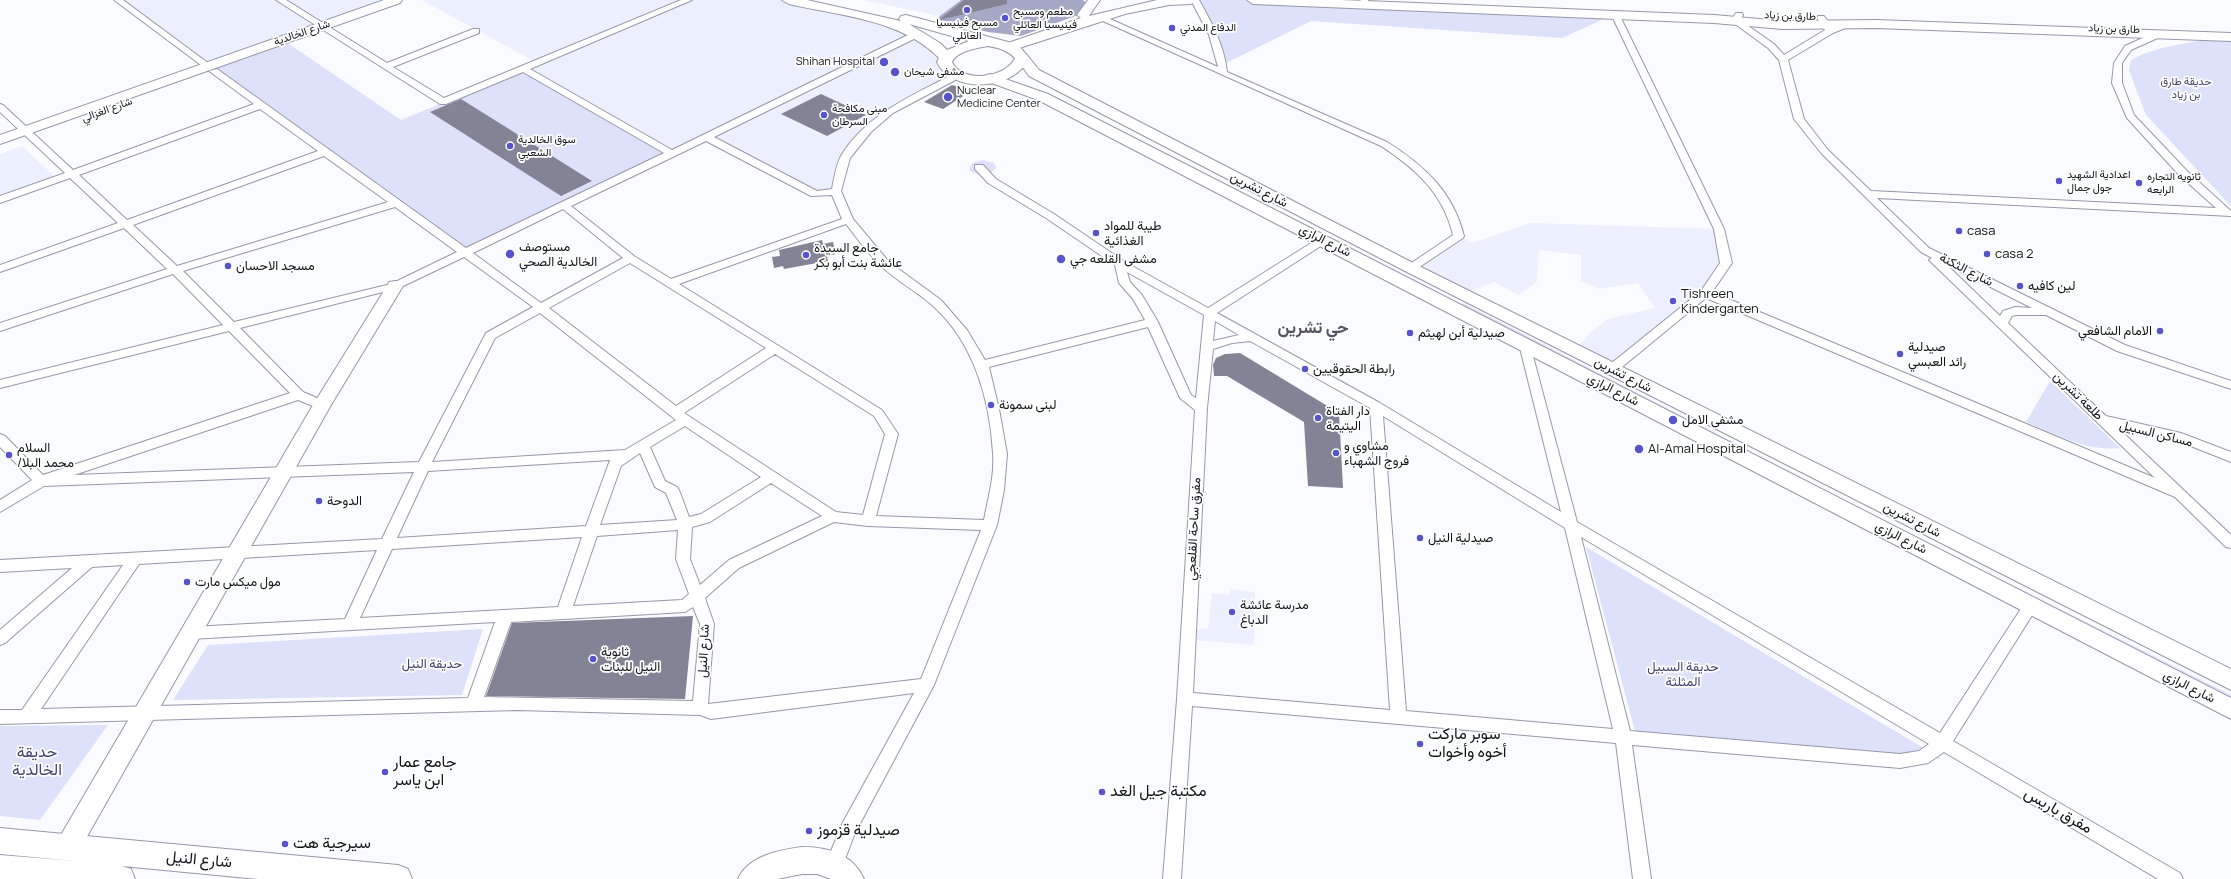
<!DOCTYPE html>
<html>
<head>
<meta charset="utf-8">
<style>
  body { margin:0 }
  canvas { display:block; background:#fafbff }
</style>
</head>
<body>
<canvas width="2231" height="879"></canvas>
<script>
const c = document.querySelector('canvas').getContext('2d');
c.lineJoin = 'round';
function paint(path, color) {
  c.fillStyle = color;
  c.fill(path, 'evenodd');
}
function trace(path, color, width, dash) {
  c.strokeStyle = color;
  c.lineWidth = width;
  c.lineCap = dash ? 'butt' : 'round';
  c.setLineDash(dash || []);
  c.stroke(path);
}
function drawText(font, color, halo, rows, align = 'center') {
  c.font = font + ' Manrope,Vazirmatn,sans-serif';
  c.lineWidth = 3.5;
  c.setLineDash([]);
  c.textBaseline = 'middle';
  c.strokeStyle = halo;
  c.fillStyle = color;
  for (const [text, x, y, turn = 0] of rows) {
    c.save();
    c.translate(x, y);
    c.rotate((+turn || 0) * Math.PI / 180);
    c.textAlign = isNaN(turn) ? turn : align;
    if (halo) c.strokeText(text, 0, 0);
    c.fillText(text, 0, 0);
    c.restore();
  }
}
paint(new Path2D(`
  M 118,0 L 396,0 L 208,66 Z
  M 422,0 L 789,0 L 900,25 L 917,34 L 958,75 L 890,111 L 845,157 L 836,191 L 815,194 L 706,137 L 672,154 L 524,69 L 537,63 Z
  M 863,0 L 960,0 L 940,16 Z
  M 22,146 L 57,179 L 0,200 L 0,154 Z
  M 1530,223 L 1719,229 L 1726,263 L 1705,293 L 1612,369 L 1575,351 L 1590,333 L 1608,319 L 1655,308 L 1638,283 L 1599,289 L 1581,281 L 1581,255 L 1539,250 L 1537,282 L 1518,295 L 1495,282 L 1462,294 L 1411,268 L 1459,236 L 1473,243 Z
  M 1231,589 L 1255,592 L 1254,645 L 1194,640 L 1194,630 L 1208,628 L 1212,593 L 1229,595 Z`), '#eceffe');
paint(new Path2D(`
  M 1195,0 L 1253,0 L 1615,14 L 1562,38 L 1311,21 L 1220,66 Z
  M 283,40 L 401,120 L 524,69 L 672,154 L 464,252 L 208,66 Z
  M 2207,40 L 2231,41 L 2231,206 L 2146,115 L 2129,70 L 2131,60 C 2154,47 2180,44 2207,40 Z
  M 983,160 L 994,163 L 996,168 C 990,176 977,177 969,170 L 972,163 Z
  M 1463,303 L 1901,529 L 2231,695 L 2231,701 L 1459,307 Z
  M 2050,381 L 2120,448 C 2087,452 2055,434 2026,422 Z
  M 1586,547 L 1942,759 L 1635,731 Z
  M 483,629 L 462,695 L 173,700 L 208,645 Z
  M 108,725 L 40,820 L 0,816 L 0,726 Z`), '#dde1fa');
paint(new Path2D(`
  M 961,0 L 1083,0 L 1086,3 L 1078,15 L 1021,36 L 988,32 L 936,19 Z`), '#a5a9c5');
paint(new Path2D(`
  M 964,0 L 1007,0 L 1007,4 L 939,20 Z
  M 952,85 L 971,91 L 943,109 L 924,102 Z
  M 821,94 L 866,115 L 827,136 L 781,114 Z
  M 461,99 L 592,181 L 561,196 L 430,112 Z
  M 822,240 L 823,244 L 833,242 L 836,254 L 827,256 L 828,261 L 784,269 L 783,266 L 774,268 L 772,257 L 780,256 L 779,250 Z
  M 1240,353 L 1339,413 L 1343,488 L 1308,486 L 1304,422 L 1227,376 L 1214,376 L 1213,365 L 1216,358 L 1225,354 Z
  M 693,616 L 685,699 L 486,696 L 512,623 Z`), '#828495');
const street = new Path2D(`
  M 114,0 L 123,0 L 212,66 L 205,68 Z
  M 276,0 L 286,0 L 387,63 L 473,29 L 479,29 L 479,33 L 393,67 L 444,98 L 681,0 L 692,0 L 530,69 L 672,150 L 914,32 L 920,32 L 920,36 L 714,137 L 817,191 L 832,189 C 834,179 836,165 841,156 C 866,114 914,95 955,73 L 961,73 L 961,77 L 893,113 L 871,132 L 850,158 L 841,191 L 853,219 L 889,262 L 941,300 L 967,330 L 985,360 L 1145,320 L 1133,299 L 1119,283 L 1115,265 L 1046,218 L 988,183 L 975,169 L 975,165 L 983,165 L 996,179 L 1054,214 L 1125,262 L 1208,308 L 1319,238 L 1327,238 L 1328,240 L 1327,242 L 1217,313 L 1380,403 L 1561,512 L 1519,344 L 1525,340 L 1529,341 L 1577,522 L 1940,733 L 2026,601 L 2031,599 L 2036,601 L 2038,605 L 2036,609 L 1953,741 L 2180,873 L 2183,879 L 2158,879 L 1944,752 L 1928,763 L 1900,768 L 1632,745 L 1651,879 L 1633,879 L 1616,743 L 1192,706 L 1181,879 L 1163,879 L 1177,699 L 1195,410 L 1180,398 L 1148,327 L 989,367 L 999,409 L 1007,454 L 1004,490 L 997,525 L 934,685 L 855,833 L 840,872 L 834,874 L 828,872 L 825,866 L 842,824 L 914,693 L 711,719 L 700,715 L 517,710 L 0,724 L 0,710 L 22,710 L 123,565 L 92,567 L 5,643 L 0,645 L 0,630 L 72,568 L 0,572 L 0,560 L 382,539 L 414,472 L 44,486 L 0,512 L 0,500 L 32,480 L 0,447 L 0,434 L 5,436 L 43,475 L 290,393 L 229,331 L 0,388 L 0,380 L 223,325 L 173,274 L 0,331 L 0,323 L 167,269 L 124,228 L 0,272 L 0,265 L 118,223 L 70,178 L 0,203 L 0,196 L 65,173 L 0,112 L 0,104 L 3,105 L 73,170 L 254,104 L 209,71 L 217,69 L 466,248 L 664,153 L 523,72 L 446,104 L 440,104 ZM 260,109 L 318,151 L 127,220 L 79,175 ZM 706,141 L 811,196 L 832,195 L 842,219 L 671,279 L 634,256 L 571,206 ZM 324,156 L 388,202 L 177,266 L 133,225 ZM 395,207 L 457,252 L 391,284 L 234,322 L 183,271 ZM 563,209 L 623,258 L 541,303 L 473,253 ZM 846,224 C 857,238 868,254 881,266 C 897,281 916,291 932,305 C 974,342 990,400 993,453 C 995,475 988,498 984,520 L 876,516 L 898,434 L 882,410 L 679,284 ZM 464,257 L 533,307 L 486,333 L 419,462 L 74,475 L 298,400 L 318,408 L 326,408 L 328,405 L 326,402 L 303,392 L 240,328 L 399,288 ZM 630,263 L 766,348 L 676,406 L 549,308 ZM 1127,272 L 1204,315 L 1196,398 L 1191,395 L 1158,322 L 1142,295 L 1130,282 ZM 540,313 L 676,420 L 625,450 L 432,462 L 495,338 ZM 1215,321 L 1239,335 L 1213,341 ZM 1250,341 L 1370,408 L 1390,710 L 1193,693 L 1207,408 L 1213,349 L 1232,343 ZM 775,354 L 874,416 L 885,434 L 863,515 L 836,512 L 684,413 ZM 1383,416 L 1565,528 L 1613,729 L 1406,711 ZM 685,426 L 761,477 L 701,514 L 689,517 L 679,490 L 677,487 L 665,481 L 650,447 ZM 640,453 L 655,487 L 666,493 L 677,520 L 600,525 L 621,466 ZM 610,460 L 586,526 L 397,538 L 428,471 ZM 771,483 L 822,516 L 729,560 L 700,585 L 690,559 L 692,527 L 710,522 ZM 834,522 L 868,526 L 981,530 L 921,679 L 708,704 L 714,624 L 705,598 L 739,568 ZM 678,530 L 676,559 L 689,594 L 682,600 L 573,606 L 597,536 ZM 582,537 L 558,607 L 360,618 L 392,549 ZM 1581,537 L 1929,744 L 1919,751 L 1900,754 L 1630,731 ZM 377,550 L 345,619 L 190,627 L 185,629 L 182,633 L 185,637 L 190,639 L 495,622 L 468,698 L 41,709 L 139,564 ZM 693,607 L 700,624 L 693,701 L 484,697 L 511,622 L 685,612 Z
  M 1191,0 L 1199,0 C 1212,23 1224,45 1227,72 L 1387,142 C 1425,166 1453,192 1464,236 L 1463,238 L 1415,270 L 1407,270 L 1405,268 L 1407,266 L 1453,235 C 1443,193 1416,169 1381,146 L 1094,17 L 1101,15 L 1218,67 L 1209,35 Z
  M 1360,0 L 1368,0 L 1368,1 L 1364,3 Z
  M 1615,11 L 1619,14 L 1724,229 L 1732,263 L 1712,292 L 2155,478 L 1931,262 L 1929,260 L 1932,258 L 1921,252 L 1822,154 L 1794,119 L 1779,60 L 1768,48 L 1731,21 L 1736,13 L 1742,13 L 1743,15 L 1740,20 L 1774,44 L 1784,55 L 1825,30 L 1817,18 L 1818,16 L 1824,16 L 1832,27 L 1848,23 L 1848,27 L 1833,33 L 1788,60 L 1804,119 L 1828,150 L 1871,191 L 2216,208 L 2179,175 L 2127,118 L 2112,83 L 2114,63 L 2125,46 L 2156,32 L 2162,32 L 2162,36 L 2131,50 L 2122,63 L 2122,83 L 2134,115 L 2187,171 L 2231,211 L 2231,216 L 1877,198 L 1929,248 L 2125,345 L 2231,381 L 2231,389 L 2117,351 L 2046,315 L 2016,315 L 2012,316 L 2008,323 L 2106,416 L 2181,433 L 2231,452 L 2231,462 L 2178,441 L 2118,428 L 2231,535 L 2231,548 L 2226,547 L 2175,497 L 1706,298 L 1616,372 L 1608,372 L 1606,369 L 1608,366 L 1701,291 L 1720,263 L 1714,229 L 1611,14 ZM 1947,265 L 2032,308 L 2015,307 L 2003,311 L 2000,316 Z`);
const secondary = new Path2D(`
  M 384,0 L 402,0 L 400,3 L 0,144 L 0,135 Z
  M 1088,0 L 1100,0 L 1089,16 L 1157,0 L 1197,0 L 1191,4 L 1169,5 L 1125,14 L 1010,51 L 1004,47 L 1005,44 L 1081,18 L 1077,15 Z
  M 1247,0 L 1341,0 L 1714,15 L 1782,21 L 1876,20 L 2231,33 L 2231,41 L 1876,28 L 1782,29 L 1714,23 L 1253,4 Z
  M 1022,54 L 1027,55 L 1039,70 L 1417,265 L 2231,669 L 2231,690 L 1405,271 L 1029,76 L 1016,58 Z
  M 991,74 L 1048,94 L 2231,698 L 2231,719 L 1038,100 L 986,81 L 984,78 L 986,75 Z
  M 395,281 L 401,282 L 403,286 L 331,405 L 76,856 L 67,860 L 58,856 L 54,848 L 58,840 L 313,405 L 387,286 L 389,282 Z`);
const primary = new Path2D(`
  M 782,0 L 807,0 L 901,21 L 899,19 L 901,16 L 906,15 L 1012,43 L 1020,47 L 1029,58 C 1015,90 953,95 937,62 L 939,58 C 901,19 840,16 789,4 ZM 909,24 L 969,41 L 947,50 L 940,43 ZM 988,46 C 999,48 1007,50 1015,58 C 1006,78 962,84 952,62 C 957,51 977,48 988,46 Z
  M 0,828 L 398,865 L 408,869 L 412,879 L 258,879 L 122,866 L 131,869 L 135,879 L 0,879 L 0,855 L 76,861 L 0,854 Z
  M 802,847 C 828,847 853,854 864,879 L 831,879 L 817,874 L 802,874 L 777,879 L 738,879 C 748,856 779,850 802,847 Z`);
trace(street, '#9698a9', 2);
trace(secondary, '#9698a9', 2);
trace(primary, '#9698a9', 2);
paint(street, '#fff');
paint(secondary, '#fff');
paint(primary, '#fff');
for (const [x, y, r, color] of [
  [967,10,4,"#5653cb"],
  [1005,18,4,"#5653cb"],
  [1172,28,4,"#5653cb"],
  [884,62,5,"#5653cb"],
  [895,72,5,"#5653cb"],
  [948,97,5,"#5653cb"],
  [824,115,4,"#5653cb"],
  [510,146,4,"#5653cb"],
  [2059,181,4,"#5653cb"],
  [2139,183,4,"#5653cb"],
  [1959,231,4,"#5653cb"],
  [1096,233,4,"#5653cb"],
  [510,254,5,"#5653cb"],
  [1987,254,4,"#5653cb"],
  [806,255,4,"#5653cb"],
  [1061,259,5,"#5653cb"],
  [228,266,4,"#5653cb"],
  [2020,286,4,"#5653cb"],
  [1673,301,4,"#5653cb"],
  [2160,331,4,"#5653cb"],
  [1410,333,4,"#5653cb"],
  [1900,354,4,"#5653cb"],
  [1305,369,4,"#5653cb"],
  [991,405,4,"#5653cb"],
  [1318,418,4,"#5653cb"],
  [1673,420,5,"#5653cb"],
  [1639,449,5,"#5653cb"],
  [1336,453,4,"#5653cb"],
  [9,455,4,"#5653cb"],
  [319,501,4,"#5653cb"],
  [1420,538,4,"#5653cb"],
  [187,582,4,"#5653cb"],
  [1232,612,4,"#5653cb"],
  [593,659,4,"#5653cb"],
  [1420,744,4,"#5653cb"],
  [385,772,4,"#5653cb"],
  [1102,792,4,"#5653cb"],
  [809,831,4,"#5653cb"],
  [285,844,4,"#5653cb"]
]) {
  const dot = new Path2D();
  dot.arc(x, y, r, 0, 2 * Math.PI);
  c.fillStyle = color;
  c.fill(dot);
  trace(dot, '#fff', 1.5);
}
drawText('11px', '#13141a', '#fff', [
  ["مطعم ومسبح",1013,12],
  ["فينيسيا العائلي",1013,25],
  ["مسبح فينيسيا",967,23,"center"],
  ["العائلي",967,36,"center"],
  ["الدفاع المدني",1180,28],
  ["Shihan Hospital",875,62,"right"],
  ["مشفى شيحان",904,72],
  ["Nuclear",957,91],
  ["Medicine Center",957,104],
  ["مبنى مكافحة",832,109],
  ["السرطان",832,122],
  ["سوق الخالدية",518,140],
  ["الشعبي",518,153],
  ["اعدادية الشهيد",2067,175],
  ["جول جمال",2067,188],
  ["ثانويه التجاره",2147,177],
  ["الرابعه",2147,190]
], 'left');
drawText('11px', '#13141a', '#fff', [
  ["طارق بن زياد",1790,16,2],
  ["طارق بن زياد",2114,29,2],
  ["شارع الخالدية",302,33,-19],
  ["شارع الغزالي",107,110,-20]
]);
drawText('11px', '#3f426c', '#fff', [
  ["حديقة طارق",2186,82],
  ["بن زياد",2186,95]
]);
drawText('13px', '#13141a', '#fff', [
  ["شارع تشرين",1259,190,27],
  ["شارع الرازي",1325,241,27],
  ["شارع الثكنة",1966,270,27],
  ["شارع تشرين",1623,375,27],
  ["شارع الرازي",1613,390,27],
  ["طلعة تشرين",2078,396,44],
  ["مساكن السبيل",2156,434,14],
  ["شارع تشرين",1912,520,27],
  ["مفرق ساحة القلعجي",1194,529,-87],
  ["شارع الرازي",1901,538,27],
  ["شارع النيل",704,651,-87],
  ["شارع الرازي",2189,687,27]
]);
drawText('13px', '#13141a', '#fff', [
  ["طيبة للمواد",1104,226],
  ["الغذائية",1104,241],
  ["casa",1967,231],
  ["مستوصف",519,247],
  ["الخالدية الصحي",519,262],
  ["جامع السيدة",814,248],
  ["عائشة بنت أبو بكر",814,263],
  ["casa 2",1995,254],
  ["مشفى القلعه جي",1070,259],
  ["مسجد الاحسان",236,266],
  ["لين كافيه",2028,286],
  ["Tishreen",1681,294],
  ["Kindergarten",1681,309],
  ["الامام الشافعي",2152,331,"right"],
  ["صيدلية أبن لهيثم",1418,333],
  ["صيدلية",1908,347],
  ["رائد العبسي",1908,362],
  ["رابطة الحقوقيين",1313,369],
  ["لبنى سمونة",999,405],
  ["دار الفتاة",1326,411],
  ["اليتيمة",1326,426],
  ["مشفى الامل",1682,420],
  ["مشاوي و",1344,446],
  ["فروج الشهباء",1344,461],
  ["السلام",17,448],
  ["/محمد البلا",17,463],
  ["Al-Amal Hospital",1648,449],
  ["الدوحة",327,501],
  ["صيدلية النيل",1428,538],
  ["مول ميكس مارت",195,582],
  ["مدرسة عائشة",1240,605],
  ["الدباغ",1240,620],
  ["ثانوية",601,652],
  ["النيل للبنات",601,667]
], 'left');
drawText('13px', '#3f426c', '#fff', [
  ["حديقة النيل",432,664],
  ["حديقة السبيل",1683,667],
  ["المثلثة",1683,682]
]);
drawText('16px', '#13141a', '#fff', [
  ["سوبر ماركت",1428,735],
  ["أخوه وأخوات",1428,753],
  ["جامع عمار",393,763],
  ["ابن ياسر",393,781],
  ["مكتبة جيل الغد",1110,792],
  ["صيدلية قزموز",817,831],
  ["سيرجية هت",293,844]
], 'left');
drawText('16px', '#3f426c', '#fff', [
  ["حديقة",37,753],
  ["الخالدية",37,771]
]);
drawText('16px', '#13141a', '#fff', [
  ["مفرق باريس",2058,811,30],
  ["شارع النيل",199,860,5]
]);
drawText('bold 17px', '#525463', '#fff', [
  ["حي تشرين",1313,328]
]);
</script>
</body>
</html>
